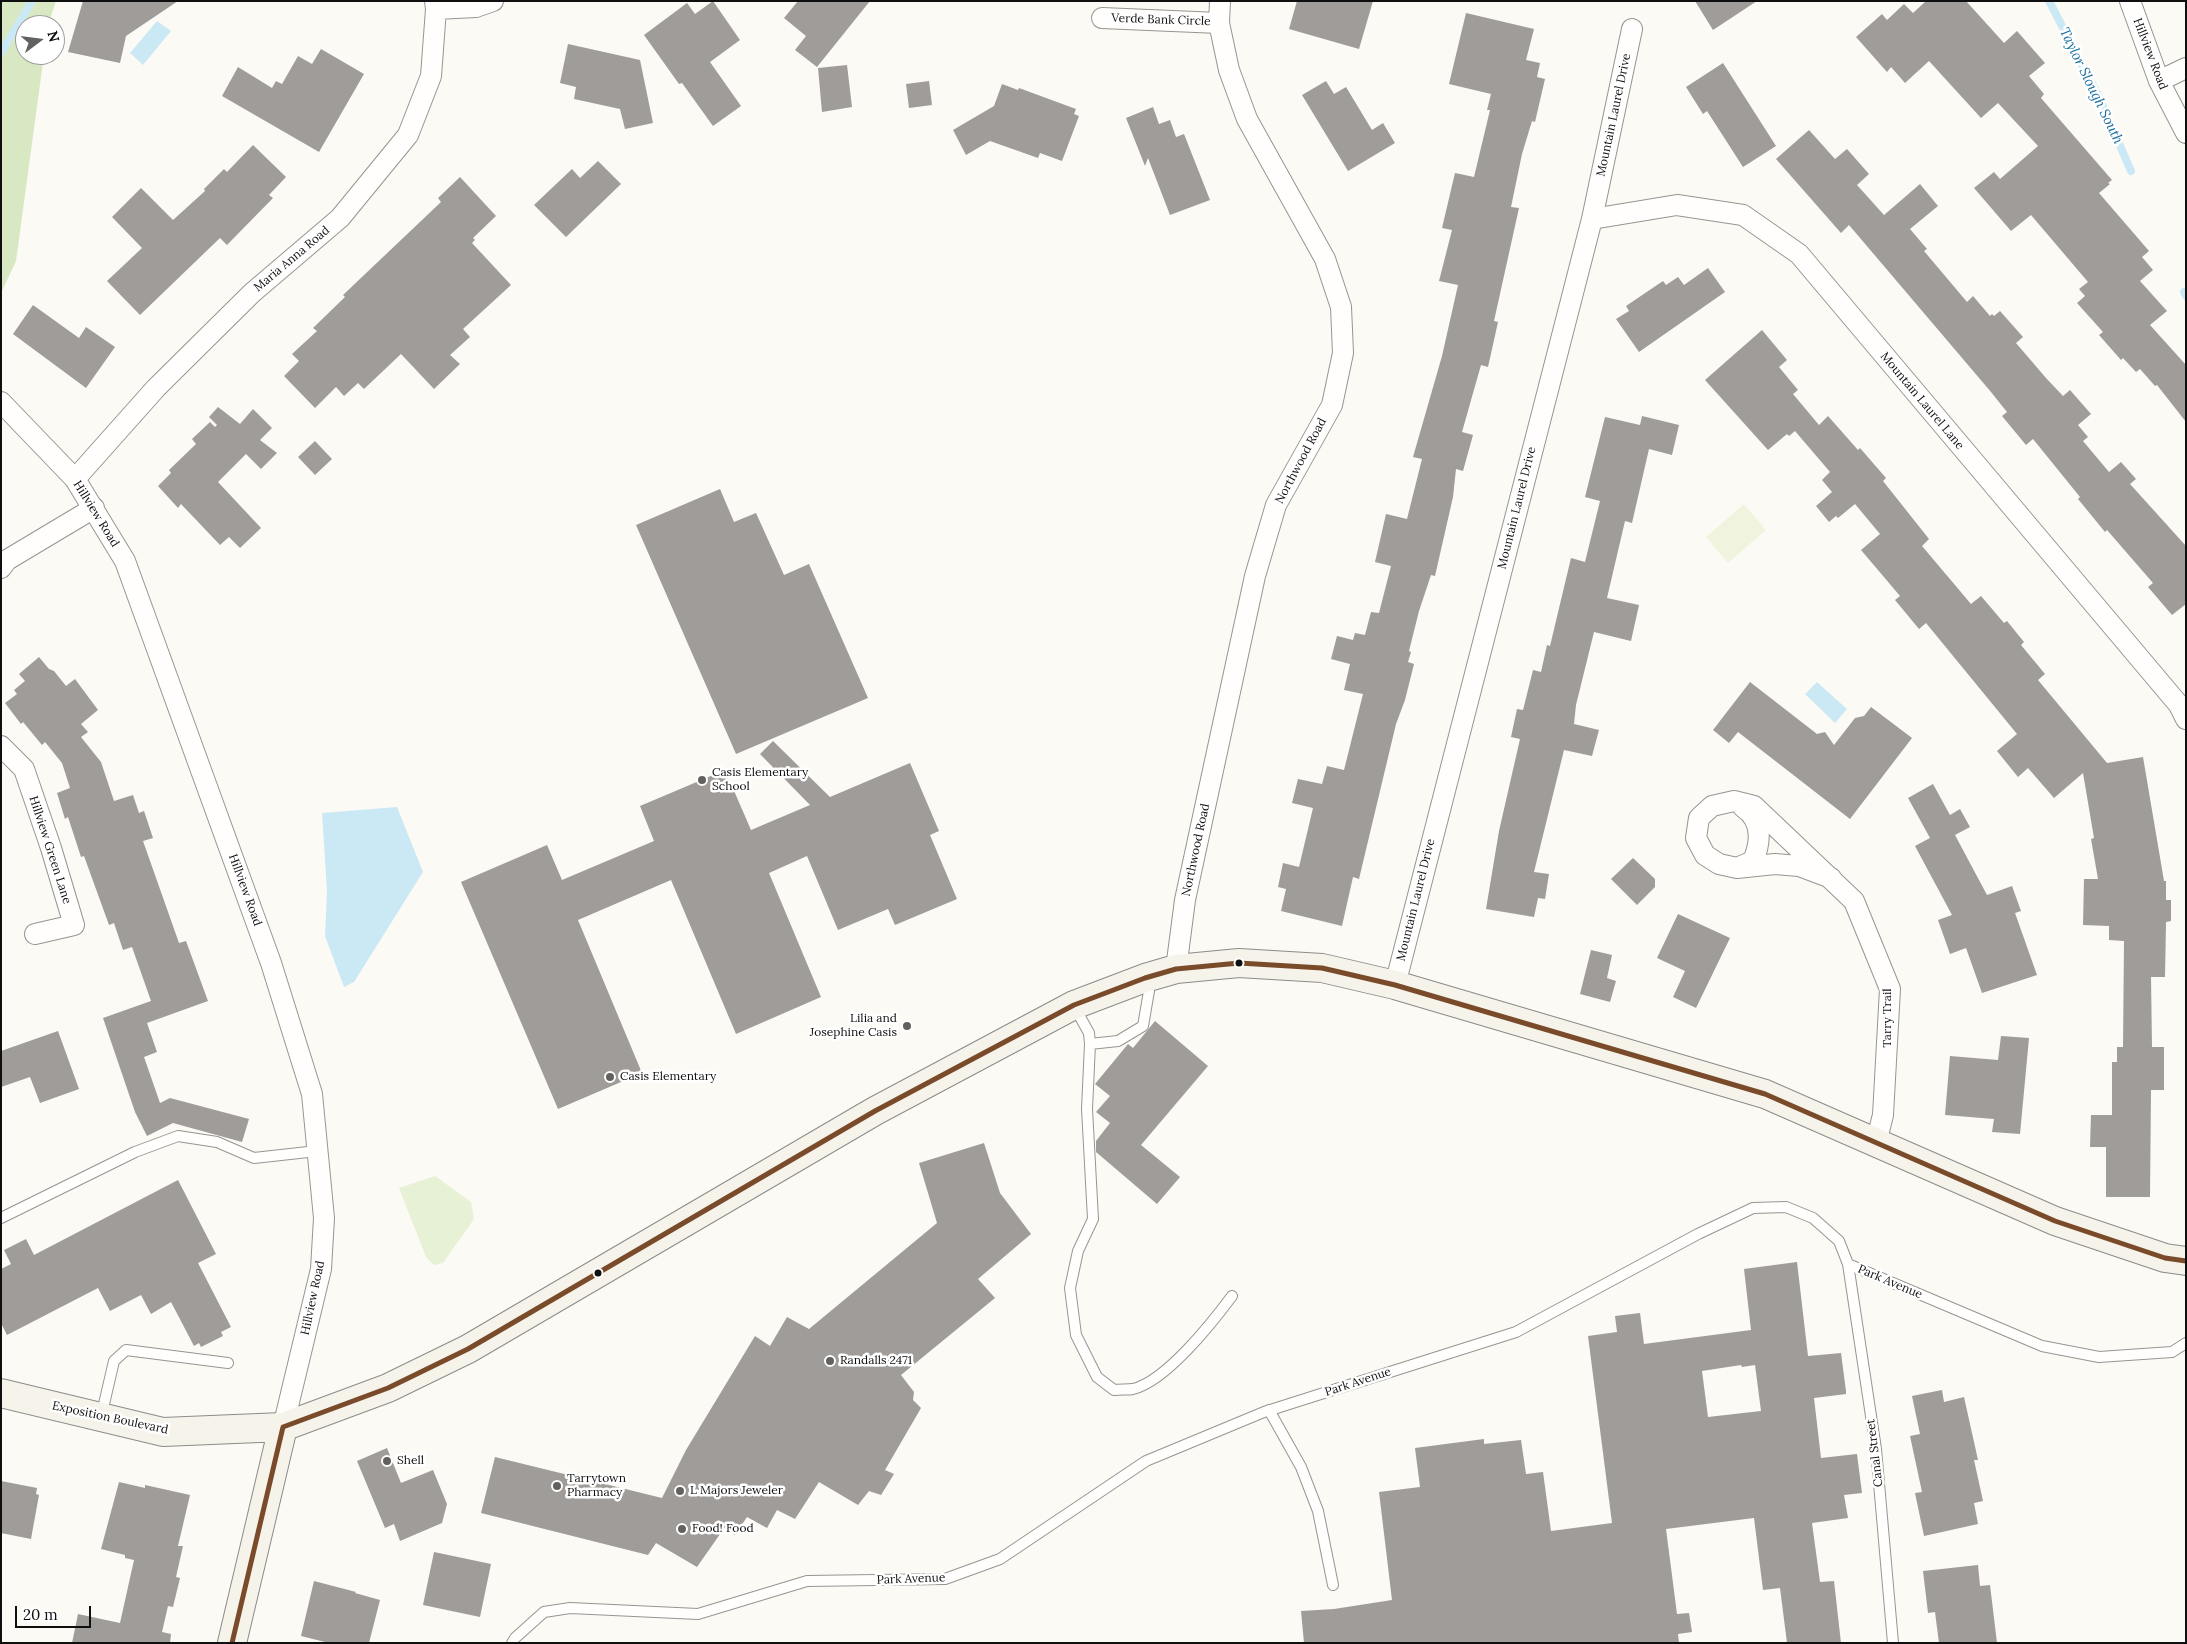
<!DOCTYPE html>
<html>
<head>
<meta charset="utf-8">
<style>
  body { margin:0 }
  #map { position:relative; width:2187px; height:1644px; overflow:hidden; background:#fcfaf4; font-family:Lora,serif }
  canvas { display:block }
  .frame { position:absolute; inset:0; border:2px solid #0f0f0f; pointer-events:none }
  .north { position:absolute; left:15px; top:15px; width:50px; height:50px; box-sizing:border-box; background:#fff; border:1px solid #9f9f9f; border-radius:50%; rotate:75deg; font-size:14px; font-weight:700; line-height:20px; text-align:center; color:#0f0f0f }
  .north::after { content:''; display:block; margin:auto; width:18px; height:22px; background:#62615f; clip-path:polygon(50% 0,100% 100%,50% 72%,0 100%) }
  .scale { position:absolute; left:15px; top:1606px; width:76px; height:22px; box-sizing:border-box; border:2px solid #0f0f0f; border-top:0; padding-left:6px; font-size:15px; line-height:18px; white-space:nowrap; color:#0f0f0f; -webkit-text-stroke:4px #fff; paint-order:stroke }
</style>
</head>
<body>
<div id="map">
<canvas width="2187" height="1644"></canvas>
<div class="frame"></div>
<div class="north">N</div>
<div class="scale">20 m</div>
</div>
<script>
const c = document.querySelector('canvas').getContext('2d');
c.lineJoin = 'round';
function paint(path, color) {
  c.fillStyle = color;
  c.fill(path, 'evenodd');
}
function trace(path, color, width, dash) {
  c.strokeStyle = color;
  c.lineWidth = width;
  c.lineCap = dash ? 'butt' : 'round';
  c.setLineDash(dash || []);
  c.stroke(path);
}
function drawText(font, color, halo, rows, align = 'center') {
  c.font = font + ' Lora,serif';
  c.lineWidth = 5;
  c.setLineDash([]);
  c.textBaseline = 'middle';
  c.strokeStyle = halo;
  c.fillStyle = color;
  for (const [text, x, y, turn = 0] of rows) {
    c.save();
    c.translate(x, y);
    c.rotate((+turn || 0) * Math.PI / 180);
    c.textAlign = isNaN(turn) ? turn : align;
    if (halo) c.strokeText(text, 0, 0);
    c.fillText(text, 0, 0);
    c.restore();
  }
}
paint(new Path2D(`
  M 435,1176 L 471,1202 L 474,1219 L 443,1263 L 434,1265 L 426,1257 L 399,1188 Z`), '#e7f1d5');
paint(new Path2D(`
  M 2,1 L 56,1 L 48,25 L 25,25 L 25,55 L 44,55 L 16,261 L 1,293 Z`), '#d8e8c2');
paint(new Path2D(`
  M 1744,504 L 1766,530 L 1728,563 L 1706,537 Z`), '#f0f4de');
paint(new Path2D(`
  M 157,21 L 171,31 L 143,65 L 130,53 Z
  M 1817,682 L 1847,709 L 1835,723 L 1805,694 Z
  M 397,807 L 423,872 L 354,982 L 344,987 L 325,936 L 327,891 L 322,813 Z`), '#cbe9f5');
trace(new Path2D(`
  M 2049,1 L 2099,97 L 2131,171
  M 1,53 L 32,1
  M 2184,292 L 2186,296`), '#cbe9f5', 8);
paint(new Path2D(`
  M 83,1 L 178,1 L 126,36 L 120,63 L 68,52 Z
  M 713,1 L 740,40 L 710,62 L 741,106 L 713,126 L 682,83 L 679,84 L 644,35 L 687,3 L 695,14 Z
  M 798,1 L 870,1 L 817,67 L 795,50 L 806,36 L 784,18 Z
  M 1297,1 L 1373,1 L 1359,49 L 1289,29 Z
  M 1695,1 L 1757,1 L 1713,30 Z
  M 1926,1 L 1966,1 L 2004,43 L 2017,31 L 2045,63 L 2029,76 L 2044,94 L 2041,98 L 2112,180 L 2108,183 L 2110,184 L 2099,193 L 2149,251 L 2142,257 L 2153,270 L 2140,281 L 2167,311 L 2150,325 L 2186,365 L 2186,422 L 2157,385 L 2155,386 L 2140,369 L 2136,372 L 2123,358 L 2121,360 L 2099,335 L 2103,332 L 2077,303 L 2085,296 L 2079,289 L 2088,282 L 2031,215 L 2011,231 L 1974,188 L 1994,172 L 2000,179 L 2038,146 L 1998,103 L 1981,118 L 1929,61 L 1905,83 L 1891,67 L 1887,72 L 1856,37 L 1882,14 L 1887,20 L 1904,4 L 1913,13 Z
  M 1466,13 L 1534,29 L 1526,60 L 1540,63 L 1537,77 L 1545,79 L 1535,122 L 1532,121 L 1522,154 L 1511,207 L 1519,208 L 1494,321 L 1498,322 L 1488,367 L 1481,365 L 1462,432 L 1473,435 L 1463,471 L 1456,469 L 1453,497 L 1435,576 L 1431,575 L 1419,611 L 1409,651 L 1411,652 L 1408,662 L 1414,664 L 1405,700 L 1396,724 L 1359,879 L 1353,877 L 1342,926 L 1281,911 L 1286,889 L 1278,887 L 1283,863 L 1299,867 L 1313,808 L 1292,803 L 1298,779 L 1322,784 L 1327,766 L 1344,770 L 1363,694 L 1344,690 L 1350,664 L 1331,659 L 1337,636 L 1353,640 L 1355,633 L 1365,635 L 1371,612 L 1379,613 L 1391,566 L 1375,562 L 1386,514 L 1407,519 L 1422,459 L 1413,457 L 1442,356 L 1458,285 L 1439,281 L 1452,230 L 1442,228 L 1455,173 L 1474,177 L 1490,110 L 1487,110 L 1491,94 L 1449,84 Z
  M 568,44 L 640,60 L 653,123 L 625,129 L 620,109 L 574,99 L 576,87 L 560,83 Z
  M 321,49 L 364,74 L 319,152 L 222,96 L 238,67 L 272,88 L 276,81 L 282,84 L 298,56 L 312,64 Z
  M 1723,63 L 1776,146 L 1743,167 L 1707,111 L 1703,114 L 1686,87 Z
  M 847,65 L 852,107 L 822,112 L 818,68 Z
  M 929,81 L 932,105 L 909,108 L 906,84 Z
  M 1326,81 L 1334,94 L 1346,87 L 1372,130 L 1383,123 L 1395,143 L 1348,171 L 1302,95 Z
  M 1002,84 L 1018,90 L 1019,88 L 1076,109 L 1074,114 L 1079,116 L 1062,161 L 1040,153 L 1038,158 L 990,141 L 966,155 L 953,130 L 994,106 Z
  M 1153,107 L 1159,124 L 1170,120 L 1176,137 L 1184,134 L 1210,200 L 1170,215 L 1148,158 L 1145,166 L 1126,118 Z
  M 1809,130 L 1835,159 L 1847,149 L 1869,174 L 1857,185 L 1884,215 L 1920,184 L 1938,206 L 1910,229 L 1927,249 L 1924,251 L 1967,302 L 1973,296 L 1990,316 L 1992,314 L 1994,316 L 2000,311 L 2023,337 L 2016,343 L 2046,378 L 2063,396 L 2070,390 L 2091,414 L 2078,425 L 2088,437 L 2083,441 L 2109,472 L 2121,462 L 2136,479 L 2130,484 L 2186,546 L 2186,604 L 2172,615 L 2148,587 L 2153,583 L 2107,530 L 2105,532 L 2078,499 L 2080,497 L 2033,439 L 2026,445 L 2002,416 L 2007,412 L 1991,392 L 1849,225 L 1841,233 L 1776,159 Z
  M 253,145 L 286,177 L 269,195 L 273,198 L 227,245 L 220,238 L 140,315 L 107,281 L 142,248 L 112,217 L 141,188 L 173,220 L 205,191 L 204,189 L 224,169 L 227,172 Z
  M 598,161 L 621,184 L 566,237 L 534,205 L 572,169 L 580,178 Z
  M 460,177 L 496,216 L 473,238 L 475,240 L 472,243 L 511,285 L 463,329 L 470,337 L 450,355 L 460,364 L 434,389 L 401,354 L 364,389 L 358,383 L 344,396 L 336,387 L 315,408 L 284,376 L 299,361 L 292,354 L 317,331 L 313,328 L 345,297 L 343,295 L 441,202 L 438,198 Z
  M 1708,268 L 1725,292 L 1639,352 L 1616,319 L 1629,311 L 1626,306 L 1663,281 L 1666,285 L 1678,277 L 1684,285 Z
  M 33,305 L 79,338 L 86,327 L 115,347 L 86,388 L 13,334 Z
  M 1762,330 L 1787,360 L 1779,367 L 1798,390 L 1793,394 L 1819,425 L 1828,416 L 1858,450 L 1860,448 L 1886,478 L 1883,481 L 1929,539 L 1922,546 L 1971,604 L 1981,596 L 2004,623 L 2007,621 L 2024,642 L 2021,645 L 2045,674 L 2038,680 L 2107,763 L 2143,757 L 2164,881 L 2166,881 L 2166,900 L 2171,900 L 2171,921 L 2166,922 L 2165,977 L 2151,977 L 2152,1047 L 2164,1047 L 2164,1090 L 2151,1090 L 2150,1197 L 2106,1197 L 2106,1147 L 2090,1147 L 2091,1115 L 2112,1115 L 2112,1062 L 2117,1062 L 2117,1047 L 2123,1047 L 2124,941 L 2109,940 L 2109,926 L 2083,925 L 2084,879 L 2098,879 L 2091,839 L 2094,838 L 2083,773 L 2054,798 L 2028,768 L 2018,777 L 1997,751 L 2017,734 L 1926,623 L 1919,629 L 1895,600 L 1900,596 L 1861,550 L 1880,534 L 1855,504 L 1838,518 L 1836,516 L 1829,522 L 1816,506 L 1832,492 L 1822,480 L 1830,472 L 1795,431 L 1789,436 L 1787,434 L 1768,450 L 1705,380 Z
  M 218,407 L 240,424 L 253,409 L 272,428 L 260,440 L 277,453 L 261,469 L 246,454 L 218,482 L 261,528 L 240,548 L 229,537 L 220,545 L 181,504 L 178,508 L 158,486 L 171,473 L 169,470 L 196,444 L 192,439 L 210,422 L 215,427 L 217,425 L 209,417 Z
  M 1642,416 L 1679,425 L 1672,455 L 1649,449 L 1632,523 L 1625,521 L 1607,598 L 1639,605 L 1631,641 L 1594,632 L 1576,705 L 1574,724 L 1599,730 L 1592,756 L 1564,750 L 1534,872 L 1549,874 L 1545,899 L 1538,898 L 1534,917 L 1486,909 L 1499,831 L 1520,739 L 1511,737 L 1517,709 L 1523,710 L 1533,670 L 1541,672 L 1547,645 L 1550,646 L 1571,558 L 1585,562 L 1600,501 L 1585,497 L 1605,417 L 1640,425 Z
  M 315,441 L 332,459 L 315,475 L 298,457 Z
  M 720,489 L 734,522 L 756,513 L 784,575 L 809,564 L 868,698 L 736,754 L 636,525 Z
  M 39,657 L 49,669 L 54,671 L 66,686 L 75,679 L 98,710 L 81,724 L 88,732 L 81,737 L 101,762 L 114,801 L 133,795 L 139,813 L 144,811 L 153,838 L 143,841 L 179,943 L 186,941 L 208,1001 L 147,1023 L 157,1052 L 144,1057 L 160,1103 L 170,1098 L 249,1119 L 242,1142 L 173,1123 L 147,1136 L 135,1112 L 103,1018 L 151,1001 L 132,947 L 123,950 L 114,923 L 109,925 L 84,856 L 81,857 L 68,817 L 65,819 L 57,793 L 70,788 L 62,763 L 45,742 L 42,745 L 23,722 L 21,724 L 5,703 L 17,694 L 14,690 L 25,681 L 19,674 Z
  M 1750,682 L 1817,734 L 1825,732 L 1834,745 L 1855,718 L 1864,716 L 1871,707 L 1912,738 L 1850,819 L 1738,732 L 1729,743 L 1713,730 Z
  M 773,741 L 830,797 L 910,763 L 939,831 L 930,835 L 957,899 L 895,925 L 888,909 L 838,930 L 807,856 L 769,873 L 821,997 L 736,1034 L 671,880 L 578,920 L 642,1073 L 558,1109 L 461,882 L 547,845 L 562,880 L 654,841 L 640,806 L 725,770 L 751,830 L 810,805 L 760,754 Z
  M 1933,784 L 1950,815 L 1960,809 L 1970,827 L 1955,835 L 1987,895 L 2012,886 L 2021,911 L 2015,913 L 2037,975 L 1982,993 L 1966,948 L 1950,954 L 1938,920 L 1952,915 L 1915,846 L 1930,838 L 1908,798 Z
  M 1633,858 L 1655,879 L 1655,887 L 1637,905 L 1611,879 Z
  M 1678,914 L 1730,938 L 1696,1008 L 1673,997 L 1685,971 L 1657,958 Z
  M 1591,950 L 1612,955 L 1607,978 L 1616,981 L 1610,1002 L 1580,994 Z
  M 1155,1021 L 1208,1066 L 1141,1145 L 1180,1177 L 1157,1204 L 1096,1152 L 1096,1141 L 1110,1123 L 1096,1112 L 1110,1096 L 1095,1084 L 1128,1044 L 1133,1048 Z
  M 58,1031 L 79,1089 L 40,1103 L 30,1077 L 1,1087 L 1,1051 Z
  M 2001,1036 L 2029,1038 L 2020,1134 L 1992,1132 L 1994,1119 L 1945,1115 L 1950,1056 L 1998,1060 Z
  M 984,1143 L 1000,1193 L 1031,1234 L 978,1279 L 995,1298 L 901,1375 L 914,1392 L 913,1400 L 921,1408 L 885,1470 L 894,1474 L 881,1495 L 869,1491 L 858,1505 L 819,1482 L 795,1519 L 777,1510 L 767,1528 L 747,1517 L 735,1535 L 725,1527 L 697,1567 L 656,1543 L 648,1555 L 481,1513 L 495,1457 L 662,1498 L 686,1450 L 755,1336 L 770,1346 L 787,1317 L 809,1329 L 937,1223 L 919,1163 Z
  M 178,1180 L 216,1254 L 198,1263 L 231,1327 L 221,1332 L 223,1336 L 201,1347 L 199,1343 L 194,1346 L 171,1302 L 151,1314 L 141,1295 L 110,1311 L 98,1288 L 7,1335 L 1,1323 L 1,1269 L 11,1264 L 4,1250 L 26,1239 L 34,1255 Z
  M 1797,1262 L 1808,1356 L 1841,1353 L 1846,1391 L 1846,1394 L 1814,1398 L 1821,1458 L 1857,1454 L 1862,1493 L 1844,1495 L 1848,1518 L 1812,1523 L 1820,1582 L 1834,1581 L 1841,1643 L 1787,1643 L 1780,1588 L 1763,1590 L 1754,1518 L 1666,1529 L 1677,1614 L 1689,1613 L 1692,1632 L 1678,1634 L 1679,1643 L 1304,1643 L 1301,1611 L 1334,1609 L 1392,1600 L 1379,1492 L 1420,1487 L 1415,1448 L 1484,1439 L 1484,1444 L 1521,1440 L 1526,1474 L 1543,1472 L 1551,1531 L 1612,1523 L 1588,1336 L 1617,1332 L 1615,1316 L 1640,1313 L 1644,1344 L 1751,1330 L 1744,1269 ZM 1741,1365 L 1742,1367 L 1755,1365 L 1761,1411 L 1708,1417 L 1702,1371 Z
  M 1942,1390 L 1944,1402 L 1964,1397 L 1978,1460 L 1974,1460 L 1983,1501 L 1974,1503 L 1978,1524 L 1924,1536 L 1915,1493 L 1922,1492 L 1910,1436 L 1920,1434 L 1912,1396 Z
  M 387,1448 L 401,1483 L 433,1470 L 447,1504 L 442,1523 L 400,1541 L 394,1524 L 385,1528 L 357,1461 Z
  M 1,1481 L 37,1488 L 36,1494 L 39,1495 L 31,1539 L 1,1533 Z
  M 119,1482 L 145,1488 L 145,1485 L 190,1495 L 178,1546 L 183,1546 L 176,1577 L 180,1578 L 173,1607 L 168,1606 L 162,1632 L 171,1634 L 170,1643 L 72,1643 L 78,1614 L 120,1623 L 134,1560 L 125,1558 L 125,1555 L 101,1549 Z
  M 434,1552 L 491,1564 L 480,1617 L 423,1605 Z
  M 1978,1565 L 1980,1586 L 1990,1585 L 1997,1643 L 1939,1643 L 1935,1612 L 1928,1613 L 1923,1571 Z
  M 314,1581 L 356,1592 L 355,1593 L 380,1600 L 369,1643 L 329,1643 L 301,1636 Z`), '#9f9c99');
const lane = new Path2D(`
  M 1145,979 L 1149,991 L 1143,1026 L 1118,1041 L 1090,1044 L 1087,1109 L 1093,1219 L 1078,1251 L 1070,1288 L 1076,1335 L 1097,1377 L 1114,1390 C 1120,1389 1127,1390 1133,1389 C 1166,1381 1212,1323 1232,1296
  M 1074,1006 L 1089,1033 L 1090,1044
  M 1,1218 L 135,1152 L 178,1136 L 217,1142 L 254,1158 L 317,1151
  M 1848,1264 L 1876,1449 L 1893,1643
  M 1269,1410 L 1301,1467 L 1318,1511 L 1333,1585
  M 101,1417 L 114,1361 L 126,1350 L 228,1363
  M 512,1643 L 515,1638 L 544,1612 L 570,1608 L 698,1614 L 807,1581 L 945,1579 L 1000,1559 L 1146,1461 L 1264,1412 L 1516,1332 L 1698,1234 L 1753,1208 L 1786,1207 L 1813,1218 L 1839,1241 L 1848,1264 L 2042,1346 L 2099,1357 L 2172,1352 L 2186,1343`);
const street = new Path2D(`
  M 2130,1 L 2159,81 L 2186,133
  M 436,9 L 476,7 L 493,1
  M 1102,18 L 1219,23
  M 2159,81 L 2186,68
  M 1592,219 L 1677,205 L 1743,215 L 1799,254 L 2179,705 L 2186,719
  M 1,402 L 75,479 L 125,561 L 271,963 L 312,1094 L 324,1218 L 321,1269 L 283,1427
  M 75,479 L 156,388 L 252,293 L 340,218 L 408,135 L 431,76 L 436,9 L 435,1
  M 1,568 L 7,560 L 94,508
  M 1,746 L 24,769 L 51,848 L 74,925 L 35,934
  M 1737,868 L 1753,861 C 1761,842 1763,820 1743,807
  M 1831,878 L 1799,866 L 1775,864 L 1737,868 L 1719,864 L 1705,855 L 1696,838 L 1699,818 L 1712,806 L 1734,801 L 1754,806 L 1854,901 L 1890,989 L 1883,1115 L 1876,1143
  M 1176,969 L 1185,900 L 1255,576 L 1276,505 L 1332,405 L 1343,353 L 1341,307 L 1325,259 L 1247,119 L 1229,70 L 1219,23 L 1220,1
  M 1395,985 L 1592,219 L 1632,29`);
const secondary = new Path2D(`
  M 1,1393 L 163,1432 L 283,1427 L 388,1388 L 468,1349 L 875,1111 L 1074,1005 L 1145,978 L 1176,969 L 1239,963 L 1322,968 L 1395,985 L 1765,1094 L 2055,1221 L 2165,1258 L 2186,1261
  M 232,1643 L 283,1427`);
trace(lane, '#969592', 12);
trace(street, '#969592', 22);
trace(secondary, '#8c8b89', 30);
trace(lane, '#fffefd', 10);
trace(street, '#fffefd', 20);
trace(secondary, '#f5f3ea', 28);
trace(new Path2D(`
  M 232,1643 L 283,1427 L 388,1388 L 468,1349 L 875,1111 L 1074,1005 L 1145,978 L 1176,969 L 1239,963 L 1322,968 L 1395,985 L 1765,1094 L 2055,1221 L 2165,1258 L 2186,1261`), '#7a4b2a', 5);
for (const [x, y, r, color] of [
  [702,780,5,"#62615f"],
  [1239,963,4.5,"#0f0f0f"],
  [907,1026,5,"#62615f"],
  [610,1077,5,"#62615f"],
  [598,1273,4.5,"#0f0f0f"],
  [830,1361,5,"#62615f"],
  [387,1461,5,"#62615f"],
  [557,1486,5,"#62615f"],
  [680,1491,5,"#62615f"],
  [682,1529,5,"#62615f"]
]) {
  const dot = new Path2D();
  dot.arc(x, y, r, 0, 2 * Math.PI);
  c.fillStyle = color;
  c.fill(dot);
  trace(dot, '#fff', 2);
}
drawText('12px', '#0f0f0f', '#fff', [
  ["Verde Bank Circle",1161,20,2],
  ["Hillview Road",2150,54,69],
  ["Mountain Laurel Drive",1614,115,-78],
  ["Maria Anna Road",292,259,-40],
  ["Mountain Laurel Lane",1922,401,50],
  ["Northwood Road",1301,461,-62],
  ["Mountain Laurel Drive",1517,508,-76],
  ["Hillview Road",96,514,58],
  ["Hillview Green Lane",50,850,72],
  ["Northwood Road",1196,850,-78],
  ["Hillview Road",245,890,70],
  ["Mountain Laurel Drive",1416,900,-76],
  ["Tarry Trail",1888,1018,-90],
  ["Park Avenue",1890,1282,23],
  ["Hillview Road",313,1298,-78],
  ["Park Avenue",1358,1382,-18],
  ["Exposition Boulevard",110,1418,12],
  ["Canal Street",1875,1453,-97],
  ["Park Avenue",911,1579,-2]
]);
drawText('12px', '#0f0f0f', '#fff', [
  ["Casis Elementary",712,773],
  ["School",712,787],
  ["Lilia and",897,1019,"right"],
  ["Josephine Casis",897,1033,"right"],
  ["Casis Elementary",620,1077],
  ["Randalls 2471",840,1361],
  ["Shell",397,1461],
  ["Tarrytown",567,1479],
  ["Pharmacy",567,1493],
  ["L Majors Jeweler",690,1491],
  ["Food! Food",692,1529]
], 'left');
drawText('italic 14px', '#196e9f', '#fff', [
  ["Taylor Slough South",2091,86,64]
]);
</script>
</body>
</html>
